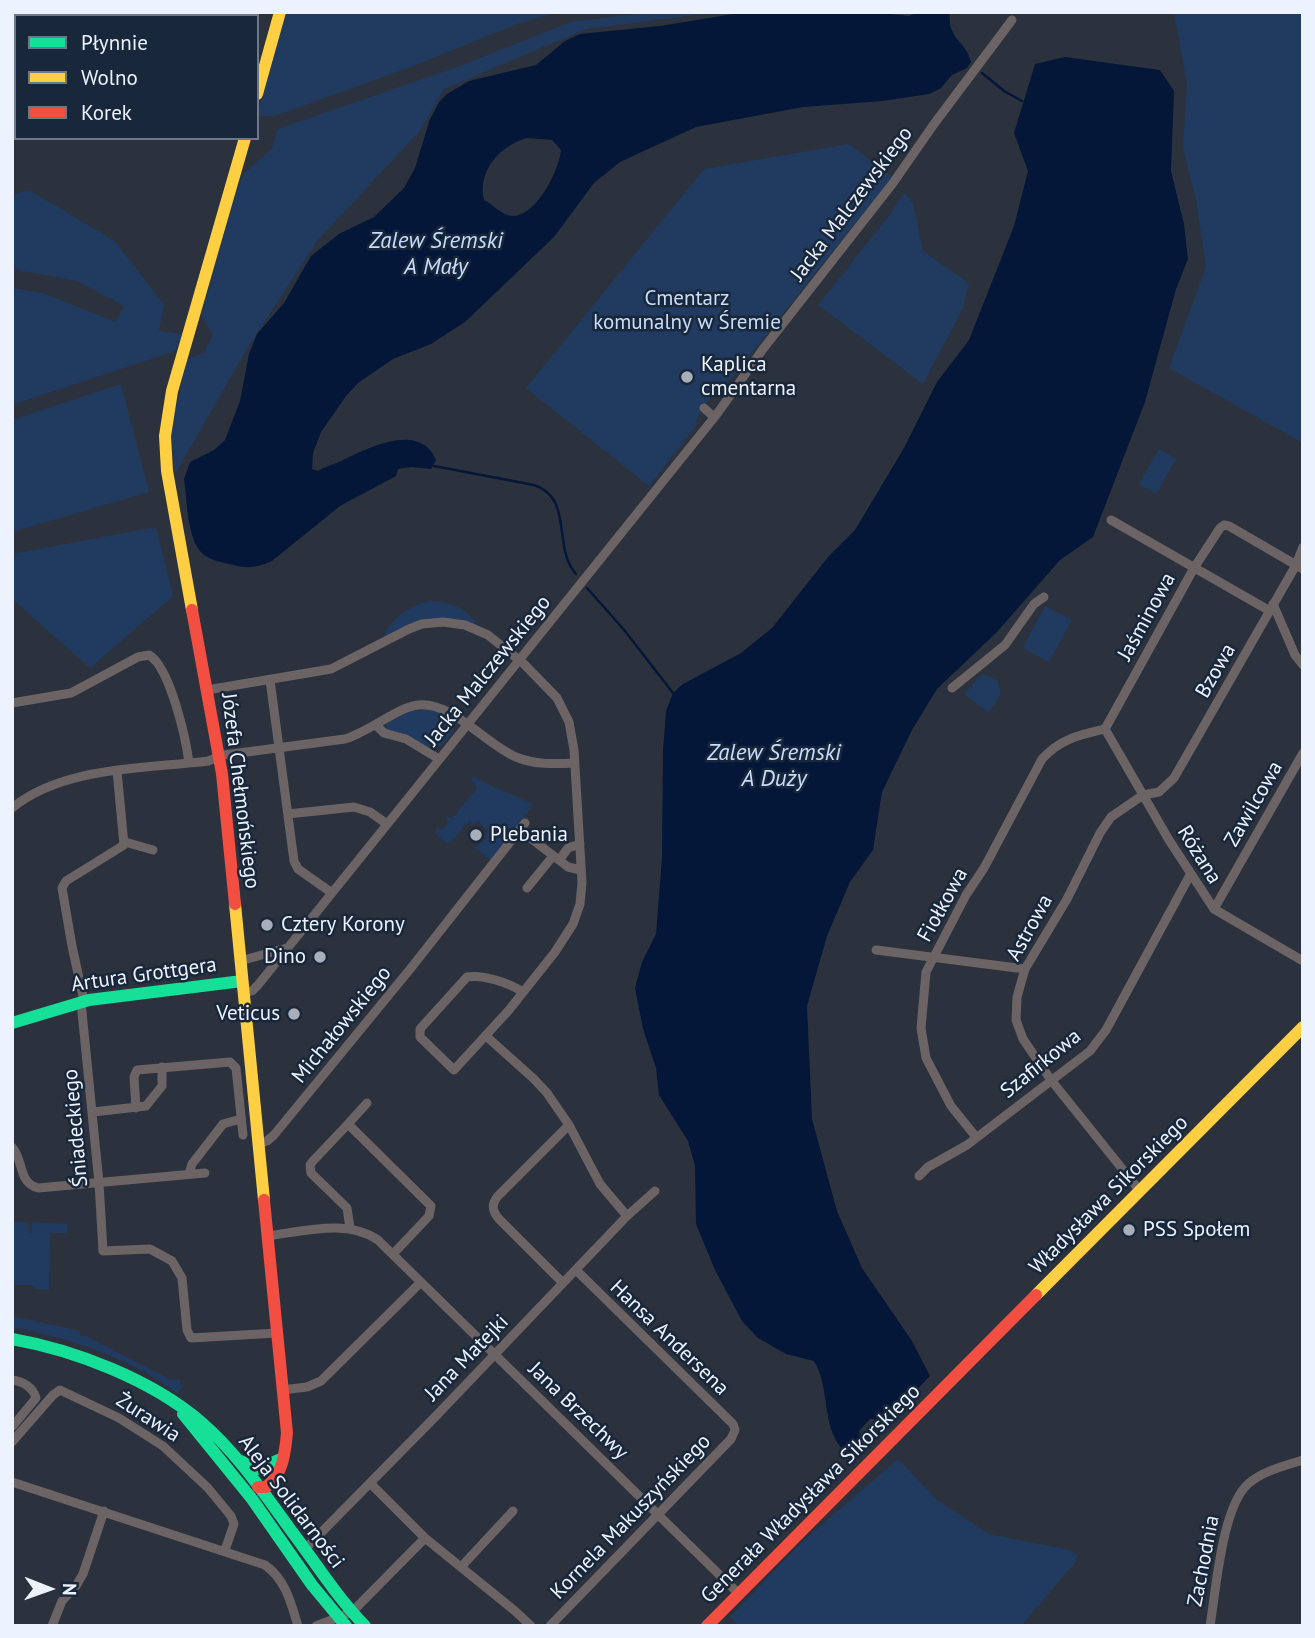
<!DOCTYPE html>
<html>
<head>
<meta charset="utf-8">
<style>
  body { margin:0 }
  #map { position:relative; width:1315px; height:1638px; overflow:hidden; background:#2b323e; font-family:"PT Sans",sans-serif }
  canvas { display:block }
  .frame { position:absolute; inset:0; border:14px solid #ecf3ff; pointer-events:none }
  .legend { position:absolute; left:14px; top:14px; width:245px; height:126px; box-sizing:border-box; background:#19273b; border:2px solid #6d7989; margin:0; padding:9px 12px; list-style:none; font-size:21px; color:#ecf3ff }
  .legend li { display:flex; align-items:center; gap:14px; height:35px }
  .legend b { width:35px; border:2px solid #6d7989 }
  .north { position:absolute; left:14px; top:1554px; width:70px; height:70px; -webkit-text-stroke:5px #19273b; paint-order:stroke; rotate:91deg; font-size:19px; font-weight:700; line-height:28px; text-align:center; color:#ecf3ff }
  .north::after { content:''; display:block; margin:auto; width:24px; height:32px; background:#ecf3ff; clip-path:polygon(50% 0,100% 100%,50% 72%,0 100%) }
</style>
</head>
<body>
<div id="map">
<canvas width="1315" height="1638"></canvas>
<div class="frame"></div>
<ul class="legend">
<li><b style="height:9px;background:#16e098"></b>Płynnie</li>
<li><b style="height:9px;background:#ffcf43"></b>Wolno</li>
<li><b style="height:9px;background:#f24e42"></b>Korek</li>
</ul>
<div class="north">N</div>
</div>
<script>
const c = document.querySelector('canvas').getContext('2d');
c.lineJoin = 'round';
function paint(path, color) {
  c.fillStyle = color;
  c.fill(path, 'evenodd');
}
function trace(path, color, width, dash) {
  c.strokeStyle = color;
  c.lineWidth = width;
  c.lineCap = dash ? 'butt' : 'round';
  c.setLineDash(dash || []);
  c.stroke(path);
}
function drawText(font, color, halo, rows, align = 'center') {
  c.font = font + ' "PT Sans",sans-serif';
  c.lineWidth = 5;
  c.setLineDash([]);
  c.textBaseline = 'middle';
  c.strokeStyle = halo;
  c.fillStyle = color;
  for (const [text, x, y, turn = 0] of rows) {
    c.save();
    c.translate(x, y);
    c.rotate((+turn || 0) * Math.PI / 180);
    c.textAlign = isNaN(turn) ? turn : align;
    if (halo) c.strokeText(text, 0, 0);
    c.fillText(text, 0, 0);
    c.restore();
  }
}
paint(new Path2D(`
  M 284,12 L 559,12 L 517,24 L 416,65 L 275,116 L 257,116 Z
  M 651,12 L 720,12 L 586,29 L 444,89 L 420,131 L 318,240 L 248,347 L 175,474 L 171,428 L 187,359 L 204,353 L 213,334 L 201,316 L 233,202 L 243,174 L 271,150 L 278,129 L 457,67 L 571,22 Z
  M 1174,12 L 1303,12 L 1303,443 L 1169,368 L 1206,267 L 1196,200 L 1183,148 L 1187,84 Z
  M 849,144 L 892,177 L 731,379 C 717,385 697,411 696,426 L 649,486 L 526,388 L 704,169 Z
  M 29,190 L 115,241 L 164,305 L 159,331 L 182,334 L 175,351 L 12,405 L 12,288 L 43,293 L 116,322 L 124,306 L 77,281 L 12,269 L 12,195 Z
  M 904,193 L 913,203 L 923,251 L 969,283 L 963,308 L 923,384 L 818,305 L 888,217 Z
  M 121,384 L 149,492 L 12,532 L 12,420 Z
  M 1159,449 L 1176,459 L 1156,494 L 1139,484 Z
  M 156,527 L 173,596 L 90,668 L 12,599 L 12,554 Z
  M 430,601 C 449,601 464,607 476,622 L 474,624 L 448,619 L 387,636 L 384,635 C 393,617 410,605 430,601 Z
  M 1045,606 L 1072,620 L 1049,662 L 1023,648 Z
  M 982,674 L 997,680 L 1001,693 L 989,713 L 964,694 Z
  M 415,709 L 436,710 L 452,719 L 453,732 L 441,746 L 428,747 L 404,734 L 386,730 L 386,725 L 388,723 Z
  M 473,776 C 492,788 514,794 533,805 L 491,860 L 475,848 L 487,838 L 485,836 L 489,831 L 477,821 L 473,824 L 469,821 L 450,843 L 446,843 L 435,832 L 438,827 L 442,830 L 449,822 L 446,818 L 447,816 L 452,819 L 477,788 L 471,779 Z
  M 12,1222 L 28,1222 L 29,1233 L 32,1233 L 32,1222 L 67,1224 L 68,1236 L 66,1233 L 50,1233 L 49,1290 L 35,1289 L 32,1285 L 15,1285 L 12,1280 Z
  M 12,1316 L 80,1331 L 80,1336 L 86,1336 L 167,1378 L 168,1380 L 180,1379 L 180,1384 L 184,1385 L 177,1393 C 129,1358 71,1338 12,1327 Z
  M 898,1459 L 937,1500 L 989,1534 L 1070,1550 L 1078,1556 L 1075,1563 L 1021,1626 L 738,1626 L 730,1617 L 803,1541 Z`), '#213a5f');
paint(new Path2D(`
  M 746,12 L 874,12 L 909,16 L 919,12 L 950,12 C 946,38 967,42 971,62 L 967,68 L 952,75 L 941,88 L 929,94 L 883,101 L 803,107 L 696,127 L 620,162 L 594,183 L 554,237 L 465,322 L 431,344 L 393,359 L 358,383 L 346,396 L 321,432 L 313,453 L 312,469 L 318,471 C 326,466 335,464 343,460 C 368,448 420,421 436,460 L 431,469 L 411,467 L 398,469 L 396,476 L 340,506 L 272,561 C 257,568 245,569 229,564 C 220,562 210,560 203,554 C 187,541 187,499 184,479 L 190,462 L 214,450 L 225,440 L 240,401 L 249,354 L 257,334 L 284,303 L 311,256 L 339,234 L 374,217 L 404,188 L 415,168 L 430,119 L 440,101 L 447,94 L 469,81 L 536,65 L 565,41 L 580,34 L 660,26 ZM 527,138 L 552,140 L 561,150 C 559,171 536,217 512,216 C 501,215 494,205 484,200 C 477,170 501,145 527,138 Z
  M 1065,57 L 1160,70 L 1174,91 L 1171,171 L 1184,224 L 1188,259 L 1176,289 L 1145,402 L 1093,537 L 1060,560 L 997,632 L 937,689 L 912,730 L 882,792 L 873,850 L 850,882 L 827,936 L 807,1006 L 812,1119 L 837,1211 L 862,1268 L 912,1341 L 930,1376 L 888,1419 L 870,1419 L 859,1431 L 862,1444 L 849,1455 C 819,1433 832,1390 814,1361 L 786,1354 L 758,1338 L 742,1321 L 715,1270 L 696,1224 L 695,1166 L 688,1141 L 659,1095 L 656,1068 L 643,1029 L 635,988 L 642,962 L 656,934 L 662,858 L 663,751 L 666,711 L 673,693 L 683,684 L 741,653 L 772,628 L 828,557 L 855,530 L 904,448 L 937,382 L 969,340 L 1014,226 L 1028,171 L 1014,133 L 1035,64 Z`), '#041738');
trace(new Path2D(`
  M 982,73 L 1004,91 L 1022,101
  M 434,466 L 534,485 C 574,498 552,547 576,574
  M 587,588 L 625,631 L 673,693`), '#041738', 2.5);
trace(new Path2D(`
  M 704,408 L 714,417
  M 1111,520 L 1270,611
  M 1273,604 L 1295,655 L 1303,665
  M 270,680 L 294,861 L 298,869 L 332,893
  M 952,688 L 1005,645 L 1034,604 L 1044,597
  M 207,690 L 331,669 L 409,629 L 422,624 L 443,622 L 465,625 L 488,635 L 524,664 L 557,698 L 569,722 L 574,750 L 582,882 L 580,904 L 573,924 L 555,952 L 509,1010 L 454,1070 L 420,1037 L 420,1029 L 467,977 C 483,974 509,983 523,992
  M 12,703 L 71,693 L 138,657 L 149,655 C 170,667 186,739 189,763
  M 377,726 L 384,733 L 406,739 L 439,759
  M 1105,729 L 1194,568 L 1220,528 L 1224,525 L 1229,526 L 1303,569
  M 1105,729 L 1169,840 L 1214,909 L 1303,961
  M 12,808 C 63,766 145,769 208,761 L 224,755 L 345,739 C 369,732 398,707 418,705 C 452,701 485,744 516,757 C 535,765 555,764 575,763
  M 288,814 L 354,807 L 370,812 L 387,824
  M 520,830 L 568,867 L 581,870
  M 125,842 L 153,850
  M 560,859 L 568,848 L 580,844
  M 527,888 L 553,856
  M 1214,909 L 1303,753
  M 876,950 L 1025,969
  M 240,961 L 287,948
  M 244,993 L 252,991 L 258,985 L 717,414 L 763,349 L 893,183 L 934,124 L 1012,20
  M 84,1001 L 72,946 L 62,888 L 66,881 L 124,845 L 117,771
  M 81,1002 L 99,1183 L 103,1251 L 150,1249 L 172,1261 L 182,1278 L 187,1330 L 191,1338 L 277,1333
  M 486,1036 L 534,1079 L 547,1093 L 569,1125 L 600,1184 L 627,1216
  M 136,1108 L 134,1077 L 137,1070 L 230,1062 L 236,1068 L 243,1135
  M 93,1112 L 146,1106 L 162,1086 L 162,1067
  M 348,1124 L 367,1103
  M 976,1137 L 951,1106 L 926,1058 L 921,1028 L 926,972 L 966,895 L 984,868 L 1042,759 C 1060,739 1079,735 1105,729
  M 258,1144 L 267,1141 L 274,1135 L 411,968 L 525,823
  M 12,1147 C 24,1160 18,1183 38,1188 L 205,1173
  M 189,1174 L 192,1164 L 223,1124 L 241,1119
  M 919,1176 L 928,1167 L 967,1145 L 1090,1051 L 1106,1030 L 1190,875
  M 1140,1191 L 1051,1080 L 1023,1039 L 1016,1020 L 1017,997 L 1025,969 L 1067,899 L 1100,833 L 1111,817 L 1143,795 L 1159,792 L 1174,778 L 1296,565 L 1303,547
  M 350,1228 L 347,1208 L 311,1173 L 310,1165 L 313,1161 L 348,1124 L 431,1206 L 429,1216 L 393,1254
  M 267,1236 C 301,1232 347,1218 378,1240 L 739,1594
  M 563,1283 L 499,1219 C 492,1211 491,1204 498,1196 L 569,1125
  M 12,1380 C 22,1381 33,1387 36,1398 L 12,1427
  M 282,1390 L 307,1387 L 321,1381 L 421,1282
  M 12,1442 L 53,1395 L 60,1390 L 119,1418 L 163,1446 L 208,1488 L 231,1516 L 234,1524 L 225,1550
  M 12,1482 L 265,1565 C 286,1580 291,1603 298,1626
  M 370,1483 L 425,1538 L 515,1611 L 531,1626
  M 304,1550 L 434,1418 L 627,1216 L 655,1191
  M 461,1567 L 513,1511
  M 52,1626 L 62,1601 L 76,1586 L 83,1574 L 104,1511
  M 316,1626 L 352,1612 L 425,1538
  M 550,1626 L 731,1439 L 735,1430 L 733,1424 L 576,1270
  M 1210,1626 C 1216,1590 1222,1507 1248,1484 C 1263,1471 1284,1466 1303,1460`), '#6c6464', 9);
trace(new Path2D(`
  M 12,1023 L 89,1000 L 242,981
  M 12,1339 C 75,1350 152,1380 201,1422 C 236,1452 263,1492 290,1529 C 315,1562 336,1596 365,1626
  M 183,1414 L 252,1499 L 312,1585 L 346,1626
  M 241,1461 L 257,1469 L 281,1459`), '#16e098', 12);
trace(new Path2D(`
  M 257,94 L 280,12
  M 192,610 L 167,471 L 165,436 L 172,391 L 245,138
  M 235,904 L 264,1200
  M 1036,1295 L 1303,1027`), '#ffcf43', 12);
trace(new Path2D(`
  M 192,610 L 222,774 L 235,904
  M 258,1487 L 266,1487 C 283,1475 285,1453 287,1433 L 264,1200
  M 707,1626 L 1036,1295`), '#f24e42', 12);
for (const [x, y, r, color] of [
  [687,377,7,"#a8afbb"],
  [476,835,7,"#a8afbb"],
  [267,925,7,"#a8afbb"],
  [320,957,7,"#a8afbb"],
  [294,1014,7,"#a8afbb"],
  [1129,1230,7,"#a8afbb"]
]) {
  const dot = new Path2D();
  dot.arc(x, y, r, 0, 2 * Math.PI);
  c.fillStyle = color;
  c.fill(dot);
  trace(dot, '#19273b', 2.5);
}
drawText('21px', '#ecf3ff', '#19273b', [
  ["Jacka Malczewskiego",852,204,-53],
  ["Jaśminowa",1147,617,-61],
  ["Jacka Malczewskiego",488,671,-51],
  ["Bzowa",1216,671,-60],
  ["Józefa Chełmońskiego",240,791,83],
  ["Zawilcowa",1254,804,-60],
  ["Różana",1199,855,58],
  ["Fiołkowa",943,905,-61],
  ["Astrowa",1030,928,-61],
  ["Artura Grottgera",144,975,-8],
  ["Michałowskiego",342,1025,-51],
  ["Szafirkowa",1041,1064,-39],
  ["Śniadeckiego",76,1128,-95],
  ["Władysława Sikorskiego",1109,1195,-45],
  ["Hansa Andersena",669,1338,44],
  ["Jana Matejki",467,1358,-46],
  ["Jana Brzechwy",578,1411,44],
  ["Żurawia",148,1418,33],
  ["Generała Władysława Sikorskiego",811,1494,-45],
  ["Aleja Solidarności",291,1502,53],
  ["Kornela Makuszyńskiego",631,1517,-46],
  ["Zachodnia",1204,1561,-79]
]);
drawText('21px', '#c9defd', '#19273b', [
  ["Cmentarz",687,299],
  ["komunalny w Śremie",687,323]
]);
drawText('21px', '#ecf3ff', '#19273b', [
  ["Kaplica",701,365],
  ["cmentarna",701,389],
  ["Plebania",490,835],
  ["Cztery Korony",281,925],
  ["Dino",306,957,"right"],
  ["Veticus",280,1014,"right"],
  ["PSS Społem",1143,1230]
], 'left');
drawText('italic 23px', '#c8ddfd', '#19273b', [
  ["Zalew Śremski",436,241],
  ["A Mały",436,267],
  ["Zalew Śremski",774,753],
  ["A Duży",774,779]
]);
</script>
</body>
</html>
